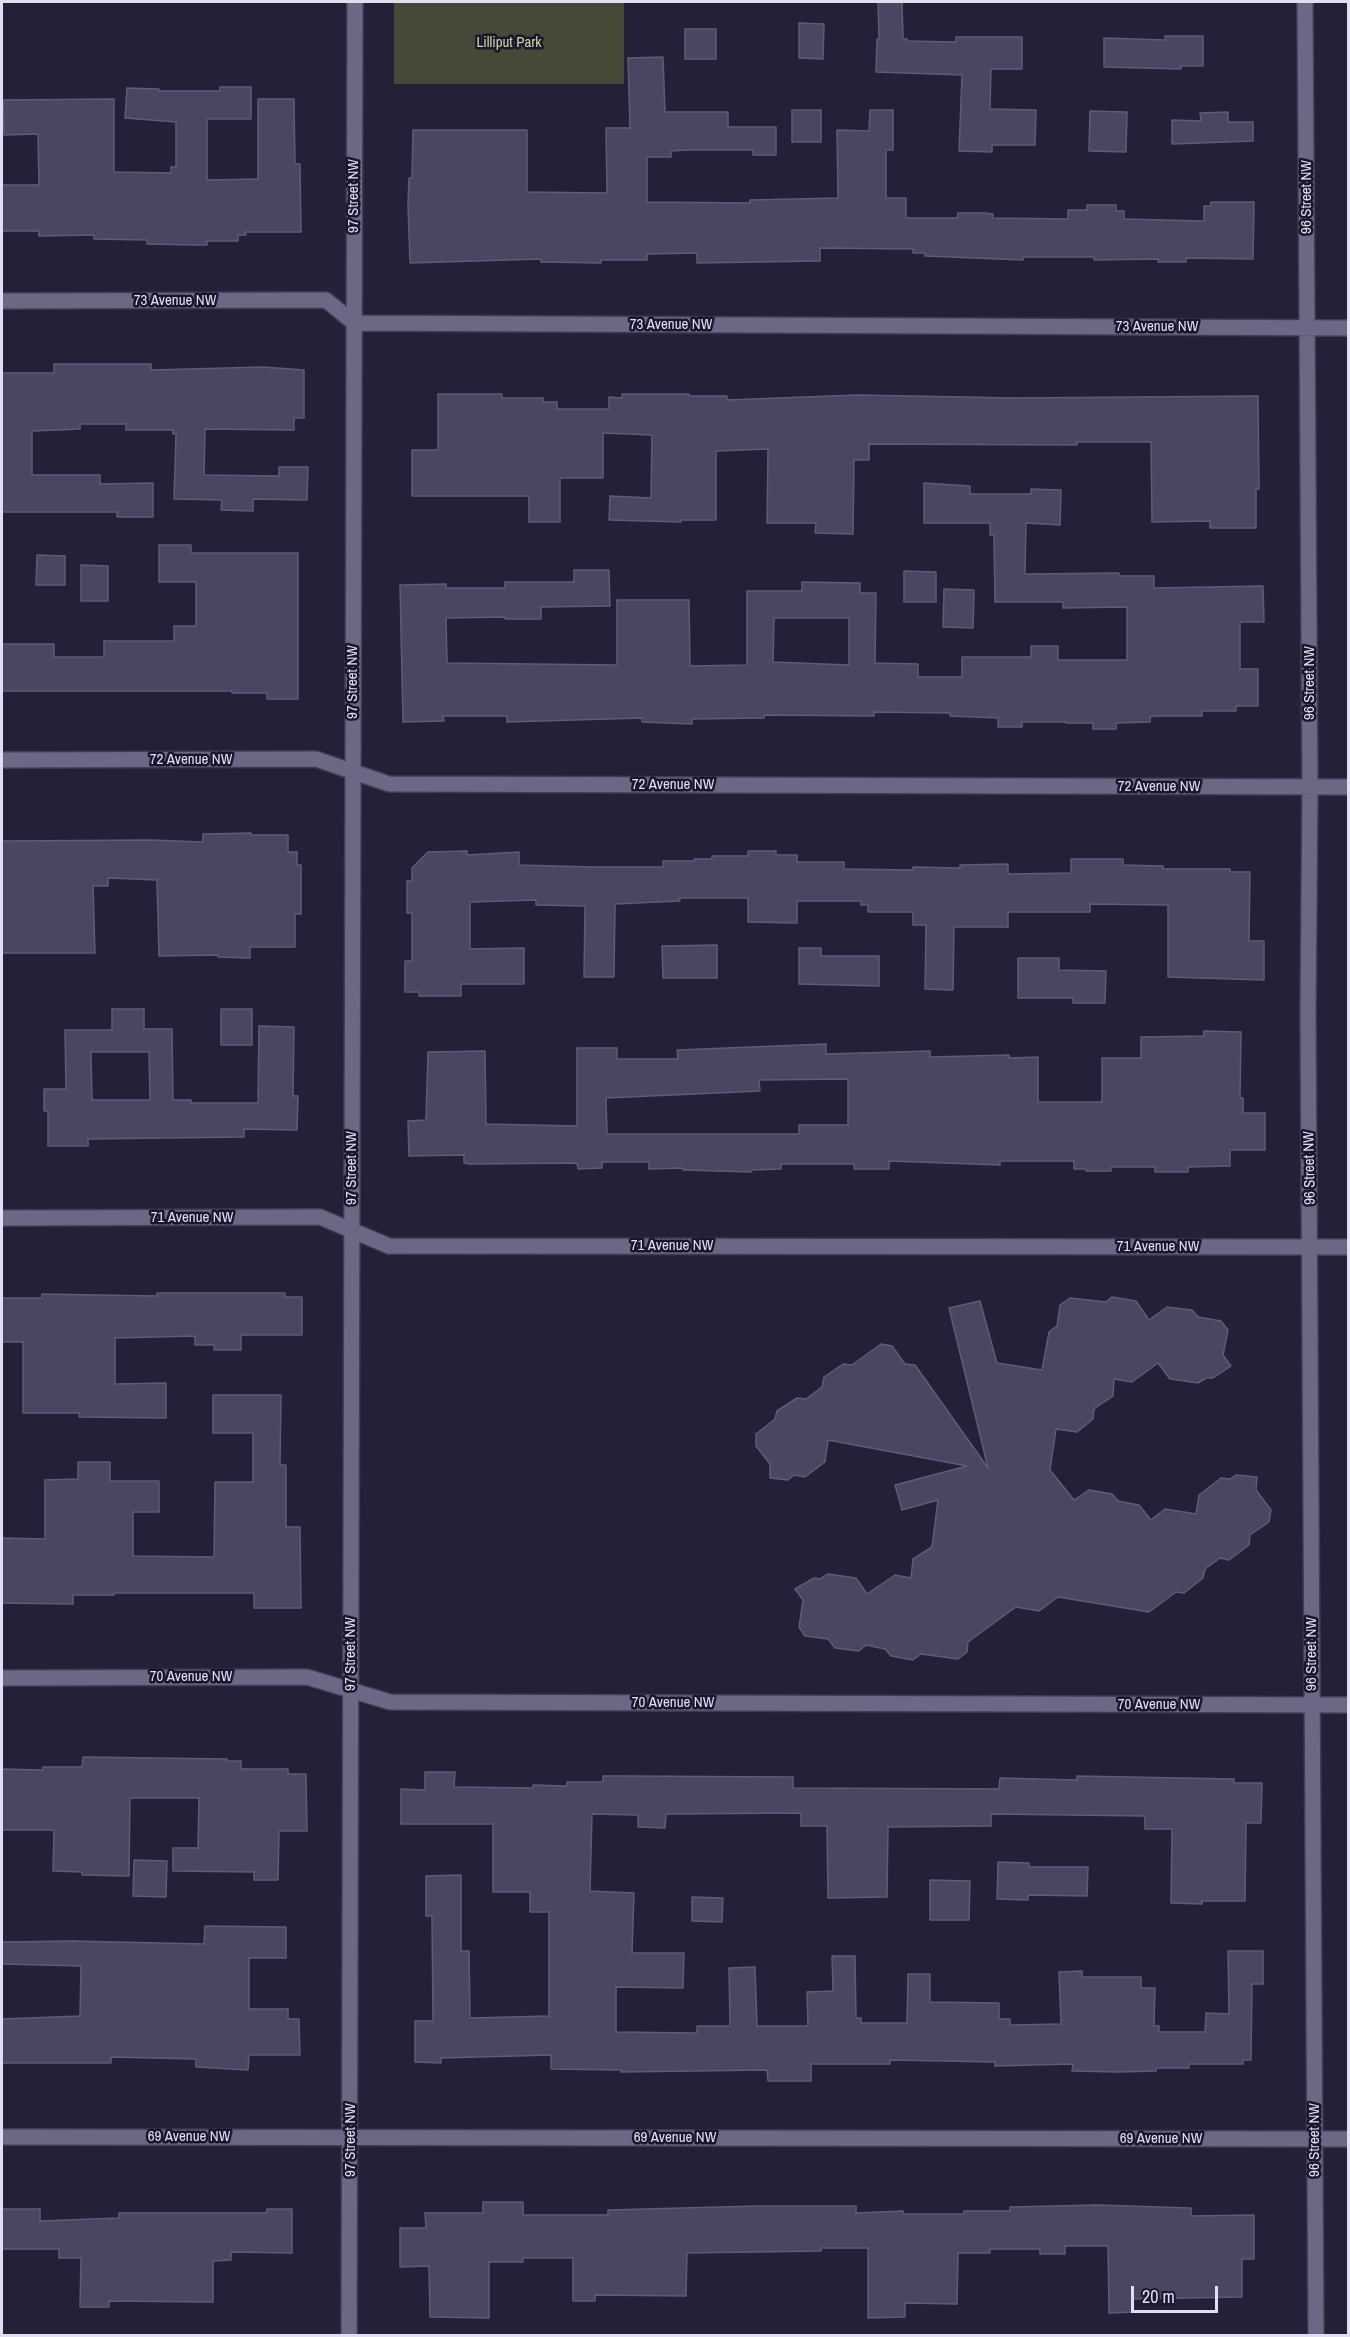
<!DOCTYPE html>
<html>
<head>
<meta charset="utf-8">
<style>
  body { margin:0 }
  #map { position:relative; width:1350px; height:2337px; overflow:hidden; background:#232038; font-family:"Archivo Narrow",sans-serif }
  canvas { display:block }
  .frame { position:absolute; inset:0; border:3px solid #e0dff0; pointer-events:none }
  .scale { position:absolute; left:1131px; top:2286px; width:87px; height:27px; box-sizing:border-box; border:3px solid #e0dff0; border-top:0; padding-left:8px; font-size:18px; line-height:21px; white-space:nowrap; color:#e0dff0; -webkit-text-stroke:4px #1a162e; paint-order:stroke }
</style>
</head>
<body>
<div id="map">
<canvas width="1350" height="2337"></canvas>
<div class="frame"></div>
<div class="scale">20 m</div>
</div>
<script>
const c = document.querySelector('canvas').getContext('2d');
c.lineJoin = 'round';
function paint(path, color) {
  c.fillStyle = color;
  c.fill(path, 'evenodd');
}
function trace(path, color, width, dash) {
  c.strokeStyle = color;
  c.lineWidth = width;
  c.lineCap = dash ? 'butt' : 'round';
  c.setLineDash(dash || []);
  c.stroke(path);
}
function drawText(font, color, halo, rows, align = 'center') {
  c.font = font + ' "Archivo Narrow",sans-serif';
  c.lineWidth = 5;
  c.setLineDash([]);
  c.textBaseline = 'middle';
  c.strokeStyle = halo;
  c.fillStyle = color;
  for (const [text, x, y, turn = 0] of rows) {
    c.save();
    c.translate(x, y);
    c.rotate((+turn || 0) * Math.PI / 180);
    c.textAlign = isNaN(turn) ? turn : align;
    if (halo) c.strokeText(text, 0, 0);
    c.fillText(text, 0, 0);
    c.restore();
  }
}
paint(new Path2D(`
  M 394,2 L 624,2 L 624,84 L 394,84 Z`), '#444a37');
const building = new Path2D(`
  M 878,2 L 902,2 L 903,39 L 907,39 L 907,41 L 956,42 L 956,37 L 1022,37 L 1022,69 L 991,69 L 990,109 L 1036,110 L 1035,145 L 992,145 L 992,152 L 959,151 L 962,75 L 876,72 L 877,39 L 879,39 Z
  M 799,23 L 824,24 L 823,59 L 799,58 Z
  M 685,29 L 716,29 L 716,59 L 685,59 Z
  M 1165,36 L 1203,36 L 1203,66 L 1181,66 L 1181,69 L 1104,67 L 1104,38 L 1165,40 Z
  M 663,57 L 665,112 L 728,112 L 728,127 L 776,127 L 776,155 L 753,155 L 753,150 L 687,150 L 671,151 L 671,157 L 647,157 L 647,202 L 750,203 L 750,200 L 838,198 L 837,130 L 869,131 L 870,110 L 893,110 L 893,150 L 886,150 L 886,198 L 906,198 L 906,218 L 957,218 L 958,213 L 984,213 L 993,214 L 992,218 L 1068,219 L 1068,210 L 1087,210 L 1087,205 L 1116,205 L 1116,211 L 1124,211 L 1124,219 L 1204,221 L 1204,206 L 1211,206 L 1211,202 L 1254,202 L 1253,259 L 1186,258 L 1186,262 L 1158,262 L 1158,259 L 1094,260 L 1094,257 L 1023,257 L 1023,260 L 925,256 L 925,253 L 913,253 L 913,249 L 820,248 L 820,261 L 697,263 L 697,253 L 647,254 L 647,260 L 601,260 L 601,263 L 541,262 L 541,259 L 410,263 L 408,204 L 409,178 L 412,178 L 413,130 L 527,130 L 527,192 L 607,193 L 606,128 L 630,128 L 628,58 Z
  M 220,87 L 251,87 L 251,119 L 207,119 L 207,180 L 258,179 L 258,99 L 294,99 L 295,164 L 300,164 L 301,232 L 245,232 L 246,235 L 238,235 L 238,241 L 207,241 L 207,245 L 194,245 L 147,244 L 147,240 L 94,239 L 94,235 L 39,236 L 39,231 L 2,231 L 2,185 L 39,185 L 38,134 L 4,135 L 3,100 L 114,99 L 114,172 L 171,173 L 171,167 L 176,167 L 176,122 L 125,118 L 127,88 L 159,89 L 159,91 L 220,91 Z
  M 792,110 L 821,110 L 821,142 L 792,142 Z
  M 1090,111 L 1127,112 L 1126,152 L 1089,151 Z
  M 1228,112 L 1228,122 L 1253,122 L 1253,141 L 1172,144 L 1172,120 L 1201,121 L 1200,113 Z
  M 54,364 L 151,364 L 151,370 L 263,367 L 304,370 L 304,418 L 294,418 L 294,430 L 205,429 L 204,475 L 279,476 L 279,467 L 308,467 L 307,500 L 253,499 L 253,511 L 221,510 L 222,500 L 174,499 L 176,434 L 173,434 L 173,430 L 126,430 L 126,424 L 80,424 L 80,429 L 32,431 L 32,475 L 100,475 L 100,484 L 153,483 L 153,517 L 117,517 L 117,512 L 2,512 L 2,373 L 54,373 Z
  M 438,394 L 502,394 L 502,398 L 543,398 L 543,402 L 557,402 L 557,409 L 609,409 L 609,397 L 622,398 L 622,394 L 689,394 L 689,396 L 727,396 L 727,400 L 857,395 L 1015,398 L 1258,396 L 1259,489 L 1256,489 L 1256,528 L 1210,528 L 1210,521 L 1152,522 L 1151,442 L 1077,442 L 1077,445 L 869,444 L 869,460 L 854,460 L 853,534 L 815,533 L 816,523 L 767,523 L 768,449 L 716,451 L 716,520 L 681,520 L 681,522 L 609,520 L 610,496 L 651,498 L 652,435 L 603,433 L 603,478 L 560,478 L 560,522 L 529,522 L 529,496 L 412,496 L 412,450 L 438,450 Z
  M 924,483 L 970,486 L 970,494 L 1031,494 L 1031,489 L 1061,490 L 1060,525 L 1026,523 L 1025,574 L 1119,573 L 1119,576 L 1154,576 L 1154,588 L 1263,586 L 1264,622 L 1240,622 L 1240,669 L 1258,669 L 1258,706 L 1236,706 L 1236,711 L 1202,711 L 1202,716 L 1155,716 L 1150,717 L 1150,722 L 1116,723 L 1116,729 L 1093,729 L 1093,723 L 1066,723 L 1066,722 L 1022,722 L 1022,727 L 998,727 L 998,718 L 950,716 L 950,713 L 874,712 L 874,716 L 764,715 L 764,718 L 692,719 L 692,724 L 642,722 L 642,718 L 507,722 L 507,716 L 443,716 L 444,721 L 403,722 L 400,585 L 446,584 L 446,588 L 505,588 L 505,582 L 574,582 L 574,570 L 609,570 L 610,606 L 541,607 L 541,619 L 505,619 L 505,617 L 446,618 L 447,663 L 617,665 L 617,600 L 689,600 L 690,666 L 747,665 L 747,591 L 802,591 L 802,582 L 860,583 L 860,593 L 876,593 L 875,663 L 918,664 L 918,677 L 962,677 L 962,657 L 1031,657 L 1031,646 L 1058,646 L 1058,660 L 1127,660 L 1127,607 L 1063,608 L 1063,602 L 995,602 L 994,535 L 990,535 L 990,523 L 924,523 ZM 774,618 L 849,618 L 849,665 L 773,662 Z
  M 159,545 L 191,545 L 191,553 L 298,553 L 298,699 L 267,699 L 267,693 L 232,693 L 232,691 L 2,691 L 2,644 L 54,644 L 54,657 L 104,657 L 104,641 L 174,641 L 174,626 L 196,626 L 196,582 L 159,582 Z
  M 37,555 L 65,556 L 65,585 L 36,585 Z
  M 81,565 L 108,566 L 108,601 L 81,601 Z
  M 904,571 L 936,572 L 936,602 L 904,602 Z
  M 944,589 L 974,590 L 973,628 L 943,627 Z
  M 251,833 L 251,835 L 288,835 L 288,852 L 297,852 L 297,865 L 301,865 L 301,914 L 295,914 L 295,947 L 250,947 L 250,958 L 218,957 L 218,955 L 159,956 L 157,880 L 108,878 L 108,886 L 93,886 L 95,953 L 2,953 L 2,841 L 151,840 L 203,842 L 203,834 Z
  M 467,851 L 467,855 L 519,852 L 519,865 L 592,867 L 663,867 L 663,861 L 694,861 L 694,859 L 712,859 L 712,856 L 748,856 L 748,851 L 776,851 L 776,855 L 797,855 L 797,862 L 844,862 L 844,869 L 913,870 L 913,867 L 960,868 L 960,865 L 1008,864 L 1008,874 L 1071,873 L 1071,859 L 1123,859 L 1123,865 L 1163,866 L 1163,869 L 1230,869 L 1230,872 L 1250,872 L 1249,941 L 1264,941 L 1264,980 L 1168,977 L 1168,905 L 1090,904 L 1090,912 L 1008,912 L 1008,927 L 954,927 L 953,990 L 925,989 L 926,925 L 913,925 L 913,912 L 868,912 L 868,905 L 861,905 L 861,901 L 797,901 L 797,923 L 748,922 L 748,898 L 679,898 L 680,901 L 615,904 L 614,977 L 584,977 L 585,906 L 536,905 L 536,900 L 470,902 L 470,949 L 524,948 L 524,984 L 461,984 L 461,996 L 419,996 L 419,992 L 405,992 L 405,961 L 412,961 L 412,913 L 407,913 L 407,881 L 412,881 L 412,868 L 428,852 Z
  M 717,945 L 717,978 L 663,978 L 662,946 Z
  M 799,948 L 821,948 L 821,956 L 879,956 L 879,986 L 799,984 Z
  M 1018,958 L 1059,958 L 1059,970 L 1106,971 L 1105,1003 L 1073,1003 L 1073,998 L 1018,998 Z
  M 112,1009 L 144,1009 L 144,1029 L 172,1029 L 173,1100 L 191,1100 L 191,1103 L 258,1103 L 259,1026 L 294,1027 L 293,1096 L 298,1096 L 297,1130 L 244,1129 L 244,1137 L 88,1139 L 88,1146 L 48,1146 L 48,1111 L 44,1111 L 44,1089 L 66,1089 L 65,1030 L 112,1030 ZM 91,1052 L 149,1052 L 150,1100 L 92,1100 Z
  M 221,1009 L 252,1009 L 252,1045 L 221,1045 Z
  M 1204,1031 L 1241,1032 L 1240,1098 L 1243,1098 L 1243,1113 L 1265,1113 L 1265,1150 L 1230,1150 L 1230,1166 L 1188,1167 L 1188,1172 L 1155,1172 L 1155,1167 L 1111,1167 L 1111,1171 L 1086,1171 L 1086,1169 L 1074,1169 L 1074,1161 L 1000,1161 L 1000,1165 L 889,1161 L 889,1169 L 854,1169 L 854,1164 L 781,1164 L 781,1169 L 751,1170 L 751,1172 L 683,1170 L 683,1168 L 649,1169 L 649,1162 L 602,1162 L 602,1168 L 578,1169 L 577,1163 L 470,1164 L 464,1163 L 464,1155 L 409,1156 L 408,1121 L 426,1120 L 428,1052 L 485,1051 L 486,1124 L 577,1126 L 577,1048 L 617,1048 L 617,1059 L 678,1059 L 677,1050 L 826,1044 L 826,1054 L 930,1051 L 930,1057 L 1009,1055 L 1009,1058 L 1038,1057 L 1038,1102 L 1102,1102 L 1102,1058 L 1141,1058 L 1141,1037 L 1204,1036 ZM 848,1079 L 848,1125 L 799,1125 L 799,1134 L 607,1134 L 606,1098 L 760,1091 L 759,1080 Z
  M 157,1293 L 285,1293 L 285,1297 L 302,1297 L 302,1335 L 241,1335 L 241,1350 L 214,1350 L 214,1345 L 195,1345 L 195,1336 L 115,1338 L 115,1384 L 166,1383 L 166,1418 L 79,1417 L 80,1413 L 23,1413 L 23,1342 L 2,1342 L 2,1298 L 42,1298 L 42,1294 L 157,1296 Z
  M 1112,1297 L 1136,1301 L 1149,1320 L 1167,1307 L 1192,1310 L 1198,1317 L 1221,1321 L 1228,1330 L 1223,1355 L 1231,1366 L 1213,1378 L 1206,1378 L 1198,1383 L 1170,1379 L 1158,1363 L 1132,1382 L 1114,1379 L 1113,1396 L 1094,1409 L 1093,1419 L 1077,1432 L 1056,1429 L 1050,1470 L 1074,1500 L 1089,1490 L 1112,1494 L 1118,1501 L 1139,1505 L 1151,1520 L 1165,1509 L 1196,1514 L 1199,1495 L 1221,1478 L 1230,1479 L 1236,1475 L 1257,1477 L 1256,1490 L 1271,1510 L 1269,1522 L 1250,1535 L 1249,1545 L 1229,1560 L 1220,1558 L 1205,1569 L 1203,1578 L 1184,1593 L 1176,1592 L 1149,1612 L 1058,1597 L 1039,1611 L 1016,1607 L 968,1642 L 967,1652 L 958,1659 L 921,1654 L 913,1660 L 891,1656 L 885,1649 L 866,1645 L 859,1651 L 835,1648 L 828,1639 L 805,1636 L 799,1627 L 803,1600 L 795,1589 L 814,1578 L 820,1579 L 828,1574 L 856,1578 L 867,1594 L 895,1575 L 911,1578 L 913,1559 L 932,1547 L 938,1500 L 902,1510 L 895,1485 L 967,1466 L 828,1440 L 825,1462 L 805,1477 L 794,1475 L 788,1480 L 770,1478 L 770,1464 L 756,1446 L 756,1434 L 775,1419 L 777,1411 L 797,1398 L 806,1399 L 822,1387 L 824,1377 L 843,1364 L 852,1365 L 881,1344 L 892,1346 L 905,1364 L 915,1365 L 988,1468 L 949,1308 L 980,1301 L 997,1363 L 1042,1370 L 1049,1332 L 1057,1326 L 1060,1305 L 1070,1298 L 1106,1302 Z
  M 213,1395 L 281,1395 L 280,1465 L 286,1465 L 286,1527 L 300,1527 L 301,1608 L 254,1608 L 254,1593 L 114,1593 L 114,1595 L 73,1595 L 73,1604 L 2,1603 L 2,1538 L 45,1539 L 45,1480 L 78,1479 L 78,1462 L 110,1462 L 110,1481 L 159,1481 L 159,1512 L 133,1512 L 133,1556 L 214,1557 L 215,1482 L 253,1482 L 253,1433 L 213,1433 Z
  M 83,1757 L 227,1759 L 227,1761 L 241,1761 L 241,1769 L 288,1769 L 288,1774 L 306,1774 L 307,1831 L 279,1831 L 278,1880 L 254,1880 L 254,1872 L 173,1871 L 173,1848 L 198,1848 L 199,1798 L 130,1798 L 129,1876 L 82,1875 L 82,1872 L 53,1871 L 54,1830 L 2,1830 L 2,1769 L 43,1770 L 43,1767 L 82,1767 Z
  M 425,1772 L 455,1772 L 454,1787 L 533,1788 L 533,1785 L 567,1786 L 567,1782 L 603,1782 L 603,1776 L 627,1776 L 793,1777 L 793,1788 L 999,1789 L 1000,1778 L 1077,1780 L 1077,1776 L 1234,1779 L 1234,1783 L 1262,1783 L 1261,1823 L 1246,1823 L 1245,1901 L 1202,1901 L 1202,1904 L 1171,1903 L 1172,1829 L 1145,1829 L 1145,1816 L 991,1814 L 991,1826 L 888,1827 L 887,1897 L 828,1898 L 827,1826 L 801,1826 L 801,1813 L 666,1814 L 665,1828 L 638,1827 L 638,1815 L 592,1814 L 590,1891 L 634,1893 L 632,1953 L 684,1953 L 683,1988 L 616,1987 L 616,2032 L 697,2033 L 697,2026 L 730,2026 L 729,1968 L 755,1967 L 757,2026 L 808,2026 L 807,1992 L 833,1991 L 832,1956 L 855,1956 L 856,2018 L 861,2018 L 861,2023 L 907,2023 L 908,1974 L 930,1974 L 930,2002 L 999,2003 L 999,2019 L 1010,2019 L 1010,2025 L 1061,2024 L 1059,1972 L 1082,1971 L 1082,1977 L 1141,1977 L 1141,1988 L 1155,1988 L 1154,2026 L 1159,2026 L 1159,2032 L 1205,2032 L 1206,2013 L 1229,2014 L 1228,1951 L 1263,1951 L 1263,1984 L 1252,1984 L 1251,2060 L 1243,2060 L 1243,2064 L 1189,2064 L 1189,2068 L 1156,2068 L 1156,2071 L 1119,2072 L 1072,2071 L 1073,2064 L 995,2066 L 995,2062 L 890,2060 L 890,2064 L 811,2064 L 811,2081 L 768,2081 L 767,2070 L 621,2072 L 621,2070 L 551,2069 L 551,2055 L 441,2058 L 441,2063 L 415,2062 L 415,2021 L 433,2021 L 432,1916 L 426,1916 L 426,1876 L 461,1875 L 461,1951 L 469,1951 L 470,2018 L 549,2016 L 549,1912 L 530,1912 L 530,1892 L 493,1892 L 493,1824 L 401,1824 L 401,1789 L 425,1790 Z
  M 134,1860 L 167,1861 L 166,1897 L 133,1896 Z
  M 998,1862 L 1029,1863 L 1029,1867 L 1088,1867 L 1087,1896 L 1028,1895 L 1028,1900 L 997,1899 Z
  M 930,1880 L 970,1881 L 969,1920 L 930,1920 Z
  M 692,1897 L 723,1898 L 722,1922 L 692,1921 Z
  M 205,1926 L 286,1927 L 286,1958 L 249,1958 L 249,2009 L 288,2009 L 288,2019 L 299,2019 L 300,2055 L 249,2055 L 248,2070 L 196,2067 L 196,2059 L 111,2057 L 111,2063 L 2,2063 L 2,2019 L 80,2016 L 81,1966 L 2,1964 L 2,1942 L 73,1941 L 204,1944 Z
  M 483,2202 L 523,2202 L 523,2215 L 608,2215 L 608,2210 L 757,2206 L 856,2206 L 856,2213 L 903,2211 L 903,2214 L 964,2214 L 964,2211 L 1010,2211 L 1010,2207 L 1097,2205 L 1191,2208 L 1191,2216 L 1254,2215 L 1254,2259 L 1242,2259 L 1242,2297 L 1132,2299 L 1132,2312 L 1109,2313 L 1108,2246 L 1065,2246 L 1065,2254 L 1040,2254 L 1040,2249 L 990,2249 L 990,2253 L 958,2253 L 957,2304 L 905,2303 L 905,2317 L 868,2318 L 868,2248 L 821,2248 L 821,2251 L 687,2253 L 686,2296 L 595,2295 L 595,2301 L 573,2301 L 573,2258 L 523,2258 L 523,2262 L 489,2262 L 489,2318 L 430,2317 L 429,2266 L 400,2267 L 400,2228 L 426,2228 L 425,2213 L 483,2213 Z
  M 2,2209 L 40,2209 L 40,2221 L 119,2218 L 119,2213 L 266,2213 L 267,2209 L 292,2209 L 292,2253 L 231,2252 L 231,2260 L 213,2261 L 213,2302 L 109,2301 L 109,2307 L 80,2307 L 81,2258 L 59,2258 L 59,2249 L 2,2249 Z`);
paint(building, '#4a4662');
trace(building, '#5e5b78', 1.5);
const minor = new Path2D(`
  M 1305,2 L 1310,787 L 1308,1013 L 1316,2336
  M 2,301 L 326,300 L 354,323 L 1348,328
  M 2,760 L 316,759 L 389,784 L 1348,787
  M 2,1218 L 320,1217 L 389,1246 L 1348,1247
  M 2,1678 L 307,1677 L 390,1702 L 1348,1705
  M 2,2137 L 1348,2139
  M 349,2335 L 355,2`);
trace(minor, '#403c51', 18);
trace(minor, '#6b6885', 15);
drawText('15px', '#cad9a3', '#1a162e', [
  ["Lilliput Park",509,43]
]);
drawText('15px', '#e0dff0', '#1a162e', [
  ["97 Street NW",354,196,-90],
  ["96 Street NW",1307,197,-90],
  ["73 Avenue NW",175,301],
  ["73 Avenue NW",671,325],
  ["73 Avenue NW",1157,327],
  ["97 Street NW",353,682,-90],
  ["96 Street NW",1310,683,-90],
  ["72 Avenue NW",191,760],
  ["72 Avenue NW",673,785],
  ["72 Avenue NW",1159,787],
  ["97 Street NW",352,1168,-90],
  ["96 Street NW",1310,1168,-91],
  ["71 Avenue NW",192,1218],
  ["71 Avenue NW",672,1246],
  ["71 Avenue NW",1158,1247],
  ["97 Street NW",351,1654,-90],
  ["96 Street NW",1312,1654,-90],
  ["70 Avenue NW",191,1677],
  ["70 Avenue NW",673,1703],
  ["70 Avenue NW",1159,1705],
  ["69 Avenue NW",189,2137],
  ["69 Avenue NW",675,2138],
  ["69 Avenue NW",1161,2139],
  ["97 Street NW",351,2140,-90],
  ["96 Street NW",1315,2140,-90]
]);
</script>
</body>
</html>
